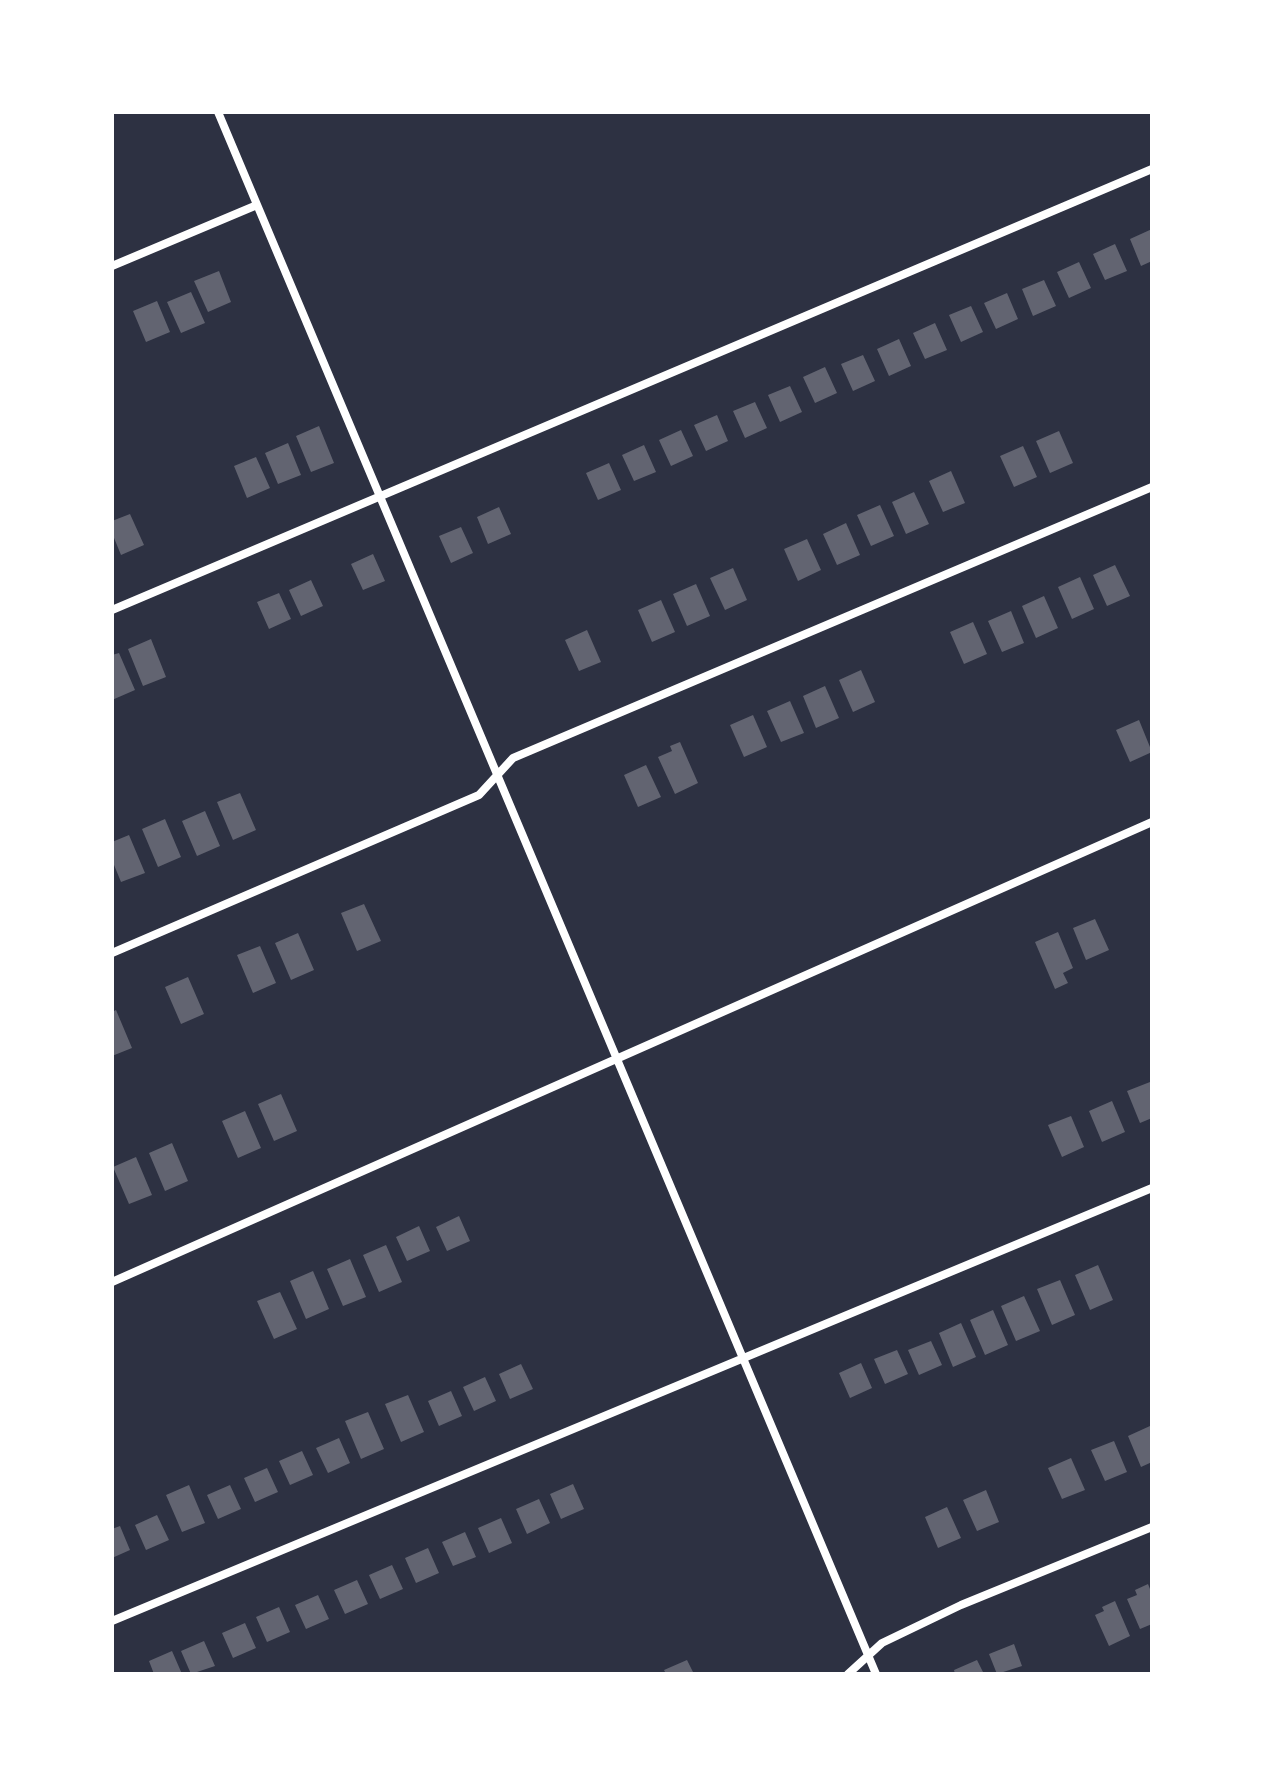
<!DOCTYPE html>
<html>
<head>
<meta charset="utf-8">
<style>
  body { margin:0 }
  #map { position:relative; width:1264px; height:1786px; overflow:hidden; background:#2d3142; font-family:Arial,sans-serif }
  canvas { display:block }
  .frame { position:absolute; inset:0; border:114px solid #fff; pointer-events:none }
</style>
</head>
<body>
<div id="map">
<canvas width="1264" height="1786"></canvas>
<div class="frame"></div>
</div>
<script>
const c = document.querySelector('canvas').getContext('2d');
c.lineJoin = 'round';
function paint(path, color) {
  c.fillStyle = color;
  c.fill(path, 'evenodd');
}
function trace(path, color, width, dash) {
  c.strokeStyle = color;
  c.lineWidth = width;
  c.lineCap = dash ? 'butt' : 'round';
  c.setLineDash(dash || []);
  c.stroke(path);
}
paint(new Path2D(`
  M 1152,229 L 1152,261 L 1141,266 L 1130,239 Z
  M 1115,244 L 1127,271 L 1105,280 L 1093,254 Z
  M 1079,262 L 1091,288 L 1069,298 L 1057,272 Z
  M 219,271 L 231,302 L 208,312 L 194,281 Z
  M 1044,280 L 1056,306 L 1033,316 L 1022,289 Z
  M 191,292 L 205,323 L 181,333 L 167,302 Z
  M 1007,293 L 1018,319 L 996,329 L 984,303 Z
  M 157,301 L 170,332 L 146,342 L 133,311 Z
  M 971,306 L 983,332 L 961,342 L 949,315 Z
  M 935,323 L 947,350 L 925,359 L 913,333 Z
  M 899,339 L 911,366 L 889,376 L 877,349 Z
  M 863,355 L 875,381 L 853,391 L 841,364 Z
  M 825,367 L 837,393 L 815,403 L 803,377 Z
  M 790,386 L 802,412 L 780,422 L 768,395 Z
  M 755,402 L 767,428 L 745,438 L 733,411 Z
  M 717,415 L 728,441 L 706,451 L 694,425 Z
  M 319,426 L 334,463 L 311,472 L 296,436 Z
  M 681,430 L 693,456 L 671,466 L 659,440 Z
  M 1059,431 L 1073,463 L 1050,473 L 1036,441 Z
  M 288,443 L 301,475 L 278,484 L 265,453 Z
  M 644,445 L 656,472 L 634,481 L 622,455 Z
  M 1023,446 L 1037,477 L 1014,487 L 1000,456 Z
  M 256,457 L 270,488 L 247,498 L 234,466 Z
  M 609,463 L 621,490 L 598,500 L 586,473 Z
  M 951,471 L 965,503 L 943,512 L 929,481 Z
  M 914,492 L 929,524 L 906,534 L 892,502 Z
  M 880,505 L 894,536 L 871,546 L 857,515 Z
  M 499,507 L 511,534 L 488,544 L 477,517 Z
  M 130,514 L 144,545 L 121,555 L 112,533 L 112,521 Z
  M 846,523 L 860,555 L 837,565 L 823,534 Z
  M 461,527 L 473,553 L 451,563 L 439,536 Z
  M 807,539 L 821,570 L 798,581 L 784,549 Z
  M 373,554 L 385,581 L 363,590 L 351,564 Z
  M 1115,565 L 1130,596 L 1107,606 L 1093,575 Z
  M 733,568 L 747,600 L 725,610 L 710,578 Z
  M 1080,577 L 1094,609 L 1072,619 L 1058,587 Z
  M 311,580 L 323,606 L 301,616 L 289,590 Z
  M 696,584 L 710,616 L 687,626 L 673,594 Z
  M 279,593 L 291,619 L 269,629 L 257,602 Z
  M 1044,596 L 1058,628 L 1036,638 L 1022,606 Z
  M 661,600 L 675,632 L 652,642 L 638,610 Z
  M 1011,611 L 1024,643 L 1002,652 L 988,621 Z
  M 973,622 L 987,654 L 964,664 L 950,632 Z
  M 587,630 L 601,662 L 579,671 L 565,640 Z
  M 151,639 L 166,677 L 143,686 L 128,649 Z
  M 119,653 L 135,690 L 112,700 L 112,655 Z
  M 861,670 L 875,702 L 853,712 L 839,680 Z
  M 825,686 L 839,718 L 816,728 L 803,696 Z
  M 790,701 L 804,733 L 781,742 L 767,711 Z
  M 753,715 L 767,747 L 744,757 L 730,725 Z
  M 1139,720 L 1152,752 L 1130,762 L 1116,730 Z
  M 680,742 L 698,783 L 675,794 L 658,757 L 672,751 L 670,746 Z
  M 646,765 L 661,797 L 638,807 L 624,775 Z
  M 240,793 L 256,830 L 233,840 L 217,802 Z
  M 205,811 L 220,846 L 197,856 L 182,821 Z
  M 165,819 L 181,857 L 158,867 L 142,829 Z
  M 129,835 L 145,873 L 121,882 L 112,860 L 112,842 Z
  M 364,904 L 381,941 L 357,951 L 341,913 Z
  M 1095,919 L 1109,950 L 1086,960 L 1073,928 Z
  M 1058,932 L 1073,968 L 1063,973 L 1068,983 L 1055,989 L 1035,942 Z
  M 298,933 L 314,970 L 291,980 L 275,943 Z
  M 260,946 L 276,983 L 253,993 L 237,955 Z
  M 188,977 L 204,1014 L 181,1024 L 165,987 Z
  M 116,1010 L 132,1048 L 112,1056 L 112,1012 Z
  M 1150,1082 L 1152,1087 L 1152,1118 L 1140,1123 L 1127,1091 Z
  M 281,1094 L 297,1131 L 274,1141 L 258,1104 Z
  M 1112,1101 L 1125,1132 L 1102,1142 L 1089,1111 Z
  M 245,1111 L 261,1148 L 238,1158 L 222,1121 Z
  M 1071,1116 L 1084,1147 L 1062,1157 L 1048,1125 Z
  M 172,1143 L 188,1181 L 165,1191 L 149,1153 Z
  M 136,1157 L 152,1195 L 129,1204 L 113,1167 Z
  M 459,1216 L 470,1241 L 447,1251 L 436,1227 Z
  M 419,1226 L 430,1251 L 407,1261 L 396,1237 Z
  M 386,1245 L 402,1282 L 379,1292 L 363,1255 Z
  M 350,1259 L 366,1297 L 343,1306 L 327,1269 Z
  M 1098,1265 L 1113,1300 L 1090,1310 L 1075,1275 Z
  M 313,1271 L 329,1309 L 306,1319 L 290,1281 Z
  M 1060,1280 L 1075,1315 L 1052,1325 L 1037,1289 Z
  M 280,1292 L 297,1329 L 274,1339 L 257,1301 Z
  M 1024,1296 L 1040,1331 L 1016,1341 L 1001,1306 Z
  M 993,1310 L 1008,1345 L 985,1355 L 970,1320 Z
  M 961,1323 L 976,1357 L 953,1367 L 939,1333 Z
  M 931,1341 L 942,1365 L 919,1375 L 908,1350 Z
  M 897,1350 L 908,1374 L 885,1384 L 874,1359 Z
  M 861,1363 L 872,1388 L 850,1398 L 839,1373 Z
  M 521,1364 L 533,1389 L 510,1399 L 499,1374 Z
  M 485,1377 L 496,1401 L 474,1411 L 463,1387 Z
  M 451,1391 L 462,1416 L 439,1426 L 428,1401 Z
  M 408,1395 L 424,1432 L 401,1442 L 385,1404 Z
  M 368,1412 L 384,1449 L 361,1459 L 345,1421 Z
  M 1150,1426 L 1152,1462 L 1141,1467 L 1128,1436 Z
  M 339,1438 L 350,1463 L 328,1473 L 316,1448 Z
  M 1114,1441 L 1127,1472 L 1105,1481 L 1091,1450 Z
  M 302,1451 L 313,1475 L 290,1485 L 279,1461 Z
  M 1071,1458 L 1085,1490 L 1062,1499 L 1048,1468 Z
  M 267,1468 L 278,1492 L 255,1502 L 244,1478 Z
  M 573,1484 L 584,1509 L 561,1519 L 550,1494 Z
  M 189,1485 L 205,1523 L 182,1532 L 166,1495 Z
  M 230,1485 L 241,1509 L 218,1519 L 207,1495 Z
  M 986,1490 L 999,1522 L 977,1531 L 963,1500 Z
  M 539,1499 L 550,1523 L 527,1534 L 516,1509 Z
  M 947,1507 L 961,1538 L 938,1548 L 925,1517 Z
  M 157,1515 L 169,1540 L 146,1550 L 135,1525 Z
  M 501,1518 L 512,1543 L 489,1553 L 478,1528 Z
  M 120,1526 L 130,1550 L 112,1558 L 112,1529 Z
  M 465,1532 L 476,1557 L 453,1566 L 442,1542 Z
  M 428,1548 L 439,1573 L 416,1583 L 405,1558 Z
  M 392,1565 L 403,1589 L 380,1599 L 369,1575 Z
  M 357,1580 L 368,1604 L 345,1614 L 334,1590 Z
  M 1148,1584 L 1152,1594 L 1152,1624 L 1140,1629 L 1127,1599 L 1137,1595 L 1135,1590 Z
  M 318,1595 L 329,1619 L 306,1629 L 295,1605 Z
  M 1115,1601 L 1130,1636 L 1109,1646 L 1095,1615 L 1104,1611 L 1102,1607 Z
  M 279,1607 L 290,1632 L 267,1642 L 256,1617 Z
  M 245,1623 L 256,1648 L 233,1658 L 222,1633 Z
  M 204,1641 L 215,1666 L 191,1674 L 181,1651 Z
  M 1014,1644 L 1022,1666 L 997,1674 L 989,1654 Z
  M 172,1651 L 182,1674 L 154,1674 L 149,1661 Z
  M 687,1660 L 694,1674 L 666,1674 L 664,1670 Z
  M 977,1660 L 984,1674 L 955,1674 L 954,1670 Z`), '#626471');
trace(new Path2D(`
  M 218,112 L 876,1674
  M 112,266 L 257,205
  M 112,610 L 1152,169
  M 112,953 L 479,795 L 513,758 L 1152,487
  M 112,1282 L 1152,822
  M 112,1621 L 1152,1188
  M 848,1674 L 882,1643 L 961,1605 L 1152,1527`), '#fff', 8);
</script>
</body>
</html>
